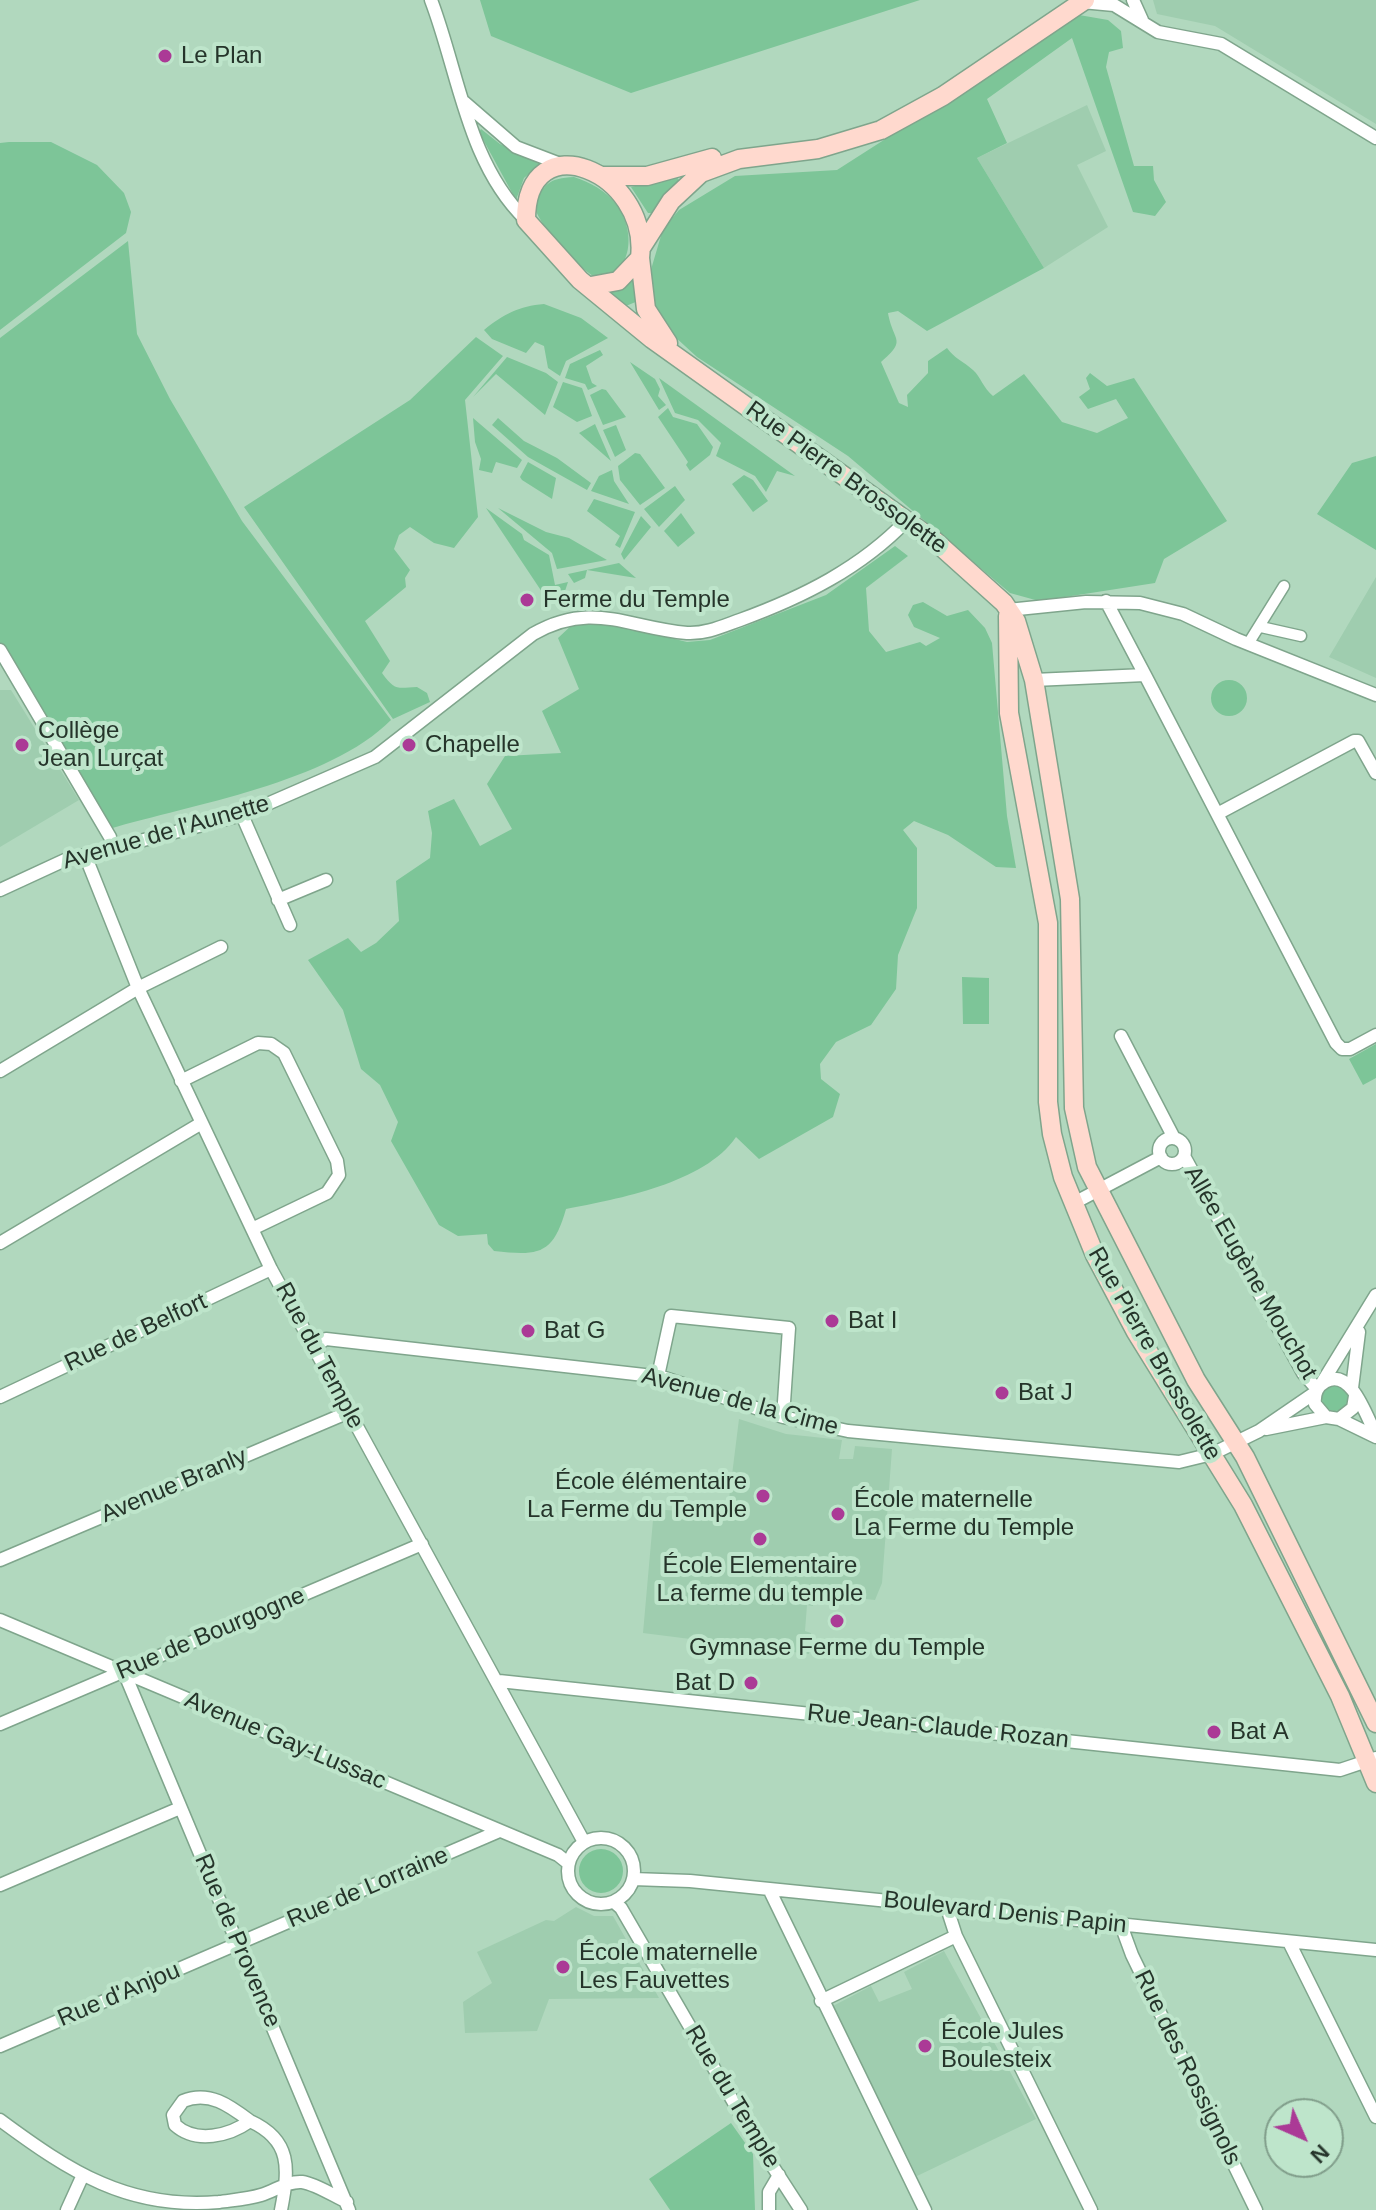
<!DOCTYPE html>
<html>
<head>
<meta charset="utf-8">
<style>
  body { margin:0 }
  #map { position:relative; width:1376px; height:2210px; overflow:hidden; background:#b1d8be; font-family:Arial,sans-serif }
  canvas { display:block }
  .north { position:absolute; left:1264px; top:2098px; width:80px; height:80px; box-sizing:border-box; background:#bee5cb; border:2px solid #819e8b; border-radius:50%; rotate:135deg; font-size:22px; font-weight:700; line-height:32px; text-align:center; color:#25342a }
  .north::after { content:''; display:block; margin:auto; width:28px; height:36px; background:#ab3a96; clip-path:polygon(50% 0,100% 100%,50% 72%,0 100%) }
</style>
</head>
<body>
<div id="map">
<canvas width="1376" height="2210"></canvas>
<div class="north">N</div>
</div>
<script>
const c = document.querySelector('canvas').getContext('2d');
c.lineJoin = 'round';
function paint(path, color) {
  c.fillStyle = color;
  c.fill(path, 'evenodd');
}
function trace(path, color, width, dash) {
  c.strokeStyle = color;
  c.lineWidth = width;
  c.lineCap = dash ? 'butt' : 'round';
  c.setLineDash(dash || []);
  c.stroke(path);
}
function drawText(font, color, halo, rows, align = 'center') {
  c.font = font + ' Arial,sans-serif';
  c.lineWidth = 8;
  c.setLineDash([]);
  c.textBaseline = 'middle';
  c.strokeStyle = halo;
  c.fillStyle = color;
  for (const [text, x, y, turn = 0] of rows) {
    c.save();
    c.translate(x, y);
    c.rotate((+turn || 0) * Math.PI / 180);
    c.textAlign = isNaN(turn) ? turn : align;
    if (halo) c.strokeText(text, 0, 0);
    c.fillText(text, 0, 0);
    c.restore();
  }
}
paint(new Path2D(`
  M 1153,0 L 1376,0 L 1376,124 L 1215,26 L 1157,14 Z
  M 1087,105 L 1106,151 L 1077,165 L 1108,227 L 1044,268 L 977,158 Z
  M 1376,577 L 1376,678 L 1329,657 Z
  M 0,690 L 11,690 L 79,800 L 0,847 Z
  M 739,1419 L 786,1434 L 842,1440 L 839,1459 L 853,1459 L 855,1446 L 892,1449 L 882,1583 L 875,1600 L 811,1593 L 813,1606 L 807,1605 L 805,1631 L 811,1633 L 809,1654 L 643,1633 L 654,1509 L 727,1515 Z
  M 576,1907 L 594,1916 L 613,1916 L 659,1998 L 549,1999 L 537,2031 L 465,2033 L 463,2002 L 492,1983 L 477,1952 L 546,1920 L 554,1921 Z
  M 944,1951 L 1036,2119 L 917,2176 L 833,2006 L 871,1986 L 879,2002 L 912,1989 L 904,1972 Z`), '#9fcdaf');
paint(new Path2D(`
  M 480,0 L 920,0 L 631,93 L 491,36 Z
  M 1079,15 L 1108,20 L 1121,31 L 1123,48 L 1109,52 L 1106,67 L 1134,166 L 1153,166 L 1154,180 L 1166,202 L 1155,216 L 1133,212 L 1072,38 L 987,99 L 1007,143 L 977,158 L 1044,268 L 927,331 L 898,311 L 888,313 C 893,342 908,339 881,362 L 899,403 L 908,407 L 907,395 L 928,373 L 928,361 L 947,348 C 955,359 963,361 973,370 C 981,377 983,388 993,396 L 1024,374 L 1062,422 L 1097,433 L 1128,418 L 1116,399 L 1088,409 L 1079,397 L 1090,389 L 1086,378 L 1090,373 L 1107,386 L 1134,378 L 1227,521 L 1164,559 L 1155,583 L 1039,601 L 1010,593 L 848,456 L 697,357 L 673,335 L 654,312 L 647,283 L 663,229 L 679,210 L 735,176 L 837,170 Z
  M 481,129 L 500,144 L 541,164 L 524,178 L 516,200 L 479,132 Z
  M 9,142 L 51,142 L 97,165 L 124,193 L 131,212 L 126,233 L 0,330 L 0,143 Z
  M 676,176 L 679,180 L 652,213 L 648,213 L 631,187 Z
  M 574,177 C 591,183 605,190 616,204 C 636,230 634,274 597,279 C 572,261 546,235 534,207 C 543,184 549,178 574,177 Z
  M 128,241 L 137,334 L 170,399 L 242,521 L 391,720 C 328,783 193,804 109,829 L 0,654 L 0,338 Z
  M 634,278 L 638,301 L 621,308 L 608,294 Z
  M 544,304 L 581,318 L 608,338 L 566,361 L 560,376 L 548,368 L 544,346 L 535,342 L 526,353 L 492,339 L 484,330 C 504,314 519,306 544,304 Z
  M 476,337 L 503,356 L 465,400 L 478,517 L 454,548 L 434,543 L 410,527 L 399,535 L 394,549 L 410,570 L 405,578 L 406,587 L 365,621 L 390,661 L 382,673 C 395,691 397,688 417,687 L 427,693 L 430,702 L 393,719 L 244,507 L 410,400 Z
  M 600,350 L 603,355 L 586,366 L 592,383 L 597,386 L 588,390 L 585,384 L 565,378 L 570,364 Z
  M 507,357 L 546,373 L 558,382 L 545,415 L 496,374 L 473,397 Z
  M 630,362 L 655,379 L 660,389 L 658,396 L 666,405 L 659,410 Z
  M 659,378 L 795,476 L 777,471 L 766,492 L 755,476 L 716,456 L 721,443 L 698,420 L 675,413 Z
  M 563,382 L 582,388 L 592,416 L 577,422 L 553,407 Z
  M 602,389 L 606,390 L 626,417 L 603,425 L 590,395 Z
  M 668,408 L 673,417 L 697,424 L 713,447 L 710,455 L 690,471 L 686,465 L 688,462 L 658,417 Z
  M 473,418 L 522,460 L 517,468 L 496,462 L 492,473 L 479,470 L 481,459 L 475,442 Z
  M 498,418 L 524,441 L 557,458 L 591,483 L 587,490 L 528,457 L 492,425 Z
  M 595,424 L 611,461 L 579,433 Z
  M 616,425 L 626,450 L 615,457 L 603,430 Z
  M 635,453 L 640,454 L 665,488 L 640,505 L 620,480 L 618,466 Z
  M 1376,456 L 1376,550 L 1317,514 L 1352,463 Z
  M 528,462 L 556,478 L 552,499 L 522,480 L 520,477 Z
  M 612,470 L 614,481 L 629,504 L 591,491 L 599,476 Z
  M 744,475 L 753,480 L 768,501 L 753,512 L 732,484 Z
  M 675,486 L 685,500 L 659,527 L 644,509 Z
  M 594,499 L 635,512 L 620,548 L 615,545 L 620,536 L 587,511 Z
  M 486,508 L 522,534 L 524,540 L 549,555 L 555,585 L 568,582 L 565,591 L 542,592 Z
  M 498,508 L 546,532 L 569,538 L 607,560 L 557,569 L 552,553 Z
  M 681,513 L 695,533 L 678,547 L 664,531 Z
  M 641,516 L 651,527 L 624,560 L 621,554 Z
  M 895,546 L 908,556 L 866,588 L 869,631 L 886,652 L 920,642 L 926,646 L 940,638 L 914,627 L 908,615 L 913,605 L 923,602 L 947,616 L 968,610 L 985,628 L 992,643 L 1007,816 L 1016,868 L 996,867 L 948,835 L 914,821 L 903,830 L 917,848 L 917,908 L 898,955 L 896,989 L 871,1025 L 836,1042 L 820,1064 L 821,1079 L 840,1094 L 833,1117 L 759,1159 L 736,1137 C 705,1183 618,1199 566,1209 C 553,1255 539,1256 494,1251 L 488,1244 L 487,1234 L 458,1236 L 439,1225 L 391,1141 L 398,1122 L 380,1085 L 361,1069 L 343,1010 L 308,960 L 348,938 L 361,952 L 376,943 L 399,921 L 396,881 L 430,858 L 432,833 L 428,811 L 454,799 L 480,846 L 512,829 L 487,784 L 505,756 L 561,753 L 542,711 L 579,689 L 558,638 L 573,624 L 603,621 L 687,642 L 710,640 L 826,595 Z
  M 619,563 L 636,578 L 587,570 L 585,578 L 574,583 L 568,574 Z
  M1211 698a18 18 0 1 1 36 0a18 18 0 1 1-36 0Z
  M 962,977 L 989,978 L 989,1024 L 963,1024 Z
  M 1376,1044 L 1376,1078 L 1363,1085 L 1349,1059 Z
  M1322 1398a13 13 0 1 1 26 0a13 13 0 1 1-26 0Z
  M579 1871a22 22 0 1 1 44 0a22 22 0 1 1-44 0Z
  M 731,2123 L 753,2154 L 755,2210 L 670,2210 L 649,2179 Z`), '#7dc598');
const pedestrian = new Path2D(`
  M 1261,627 L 1301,636
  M 1248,644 L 1284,586`);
const minor = new Path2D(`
  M 431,0 C 459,73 467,163 526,220
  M 1133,0 L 1142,20
  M 1082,2 L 1114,5 L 1158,32 L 1221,44 L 1376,138
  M 464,102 L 516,147 L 563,165
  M 1106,601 L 1145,675
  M 1008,610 L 1086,602 L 1140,603 L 1183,614 L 1236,639 L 1376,695
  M 0,650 L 110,837
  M 1034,680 L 1145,675 L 1336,1043 L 1342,1049 L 1350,1049 L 1376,1035
  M 1219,813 L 1354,741 L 1358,741 L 1376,773
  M 242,815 L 290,925
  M 85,855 L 138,988 L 271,1269 L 584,1842
  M 0,890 L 65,860 L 242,815 L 375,757 L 533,634 C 592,600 627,628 687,633 C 706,634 723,626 740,620 C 803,597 861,568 907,520
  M 278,900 L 326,880
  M 1121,1036 L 1174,1138
  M 0,1071 L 138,988 L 221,947
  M 181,1081 L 258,1043 L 271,1044 L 284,1053 L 337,1161 L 339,1175 L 327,1193 L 252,1229
  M1159 1151a13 13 0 1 1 26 0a13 13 0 1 1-26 0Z
  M 1184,1156 L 1303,1373 L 1317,1389
  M 1072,1204 L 1161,1157
  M 0,1243 L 200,1124
  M 314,1346 L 326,1339 L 662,1377 L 783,1417 L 848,1431 L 1179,1462 L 1212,1454 L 1259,1431 L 1316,1392
  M 658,1376 L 671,1316 L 789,1328 L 783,1417
  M 1322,1383 L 1376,1295
  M 1352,1388 L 1359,1332
  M 1355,1396 L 1353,1408 L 1339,1419 L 1326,1417 L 1315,1404 C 1314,1395 1316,1387 1325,1382 C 1351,1366 1367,1418 1376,1435
  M 0,1397 L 271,1269
  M 1339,1419 L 1376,1437
  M 1266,1429 L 1326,1417
  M 0,1560 L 349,1412
  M 0,1620 L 558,1855 L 568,1863
  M 124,1672 L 349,2210
  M 499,1681 L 1340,1770 L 1376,1758
  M 0,1724 L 422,1544
  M568 1871a33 33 0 1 1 66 0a33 33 0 1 1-66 0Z
  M 633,1879 L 690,1881 L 1376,1950
  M 0,1885 L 180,1808
  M 769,1889 L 925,2210
  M 614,1902 L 621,1908 L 755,2139 L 801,2210
  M 947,1908 L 956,1936 L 1091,2210
  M 1121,1925 L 1132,1955 L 1256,2210
  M 1289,1942 L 1376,2117
  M 821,2001 L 956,1936
  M 0,2046 L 497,1832
  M 0,2120 C 69,2171 128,2210 219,2202 C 233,2200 248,2199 261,2195 C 275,2191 287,2181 302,2182 C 316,2184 334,2196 347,2202
  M 250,2121 C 230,2106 209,2090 183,2101 L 173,2115 L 175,2125 C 196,2144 229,2136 250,2121 C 292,2140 289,2169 281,2210
  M 67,2210 L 82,2177
  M 769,2210 L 769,2192 L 779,2175`);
const secondary = new Path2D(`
  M 604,176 L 647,176 L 712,158
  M 641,248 L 671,201 L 701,173 L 739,159 L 818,149 L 881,130 L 943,96 L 1085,0
  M 640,258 L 646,309 L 668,343
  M 591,286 L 618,281 L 640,258 C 650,171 526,121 526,220 L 580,280 L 652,339 L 935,541 L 1004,603 L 1016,621 L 1034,680 L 1070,899 L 1074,1108 L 1087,1167 L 1196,1380 L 1245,1457 L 1376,1723
  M 1008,616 L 1009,713 L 1048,923 L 1048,1102 L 1052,1134 L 1063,1177 L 1095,1255 L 1136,1332 L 1243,1505 L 1340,1696 L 1376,1783`);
trace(pedestrian, '#7fa58c', 13);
trace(minor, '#7fa58c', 15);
trace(secondary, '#7fa58c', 21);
trace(pedestrian, '#fff', 10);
trace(minor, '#fff', 12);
trace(secondary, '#ffd9ce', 18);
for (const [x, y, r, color] of [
  [165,56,8,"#ab3a96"],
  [527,600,8,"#ab3a96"],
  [22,745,8,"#ab3a96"],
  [409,745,8,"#ab3a96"],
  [832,1321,8,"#ab3a96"],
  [528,1331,8,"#ab3a96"],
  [1002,1393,8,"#ab3a96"],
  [763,1496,8,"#ab3a96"],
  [838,1514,8,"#ab3a96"],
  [760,1539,8,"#ab3a96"],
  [837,1621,8,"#ab3a96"],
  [751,1683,8,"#ab3a96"],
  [1214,1732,8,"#ab3a96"],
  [563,1967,8,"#ab3a96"],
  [925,2046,8,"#ab3a96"]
]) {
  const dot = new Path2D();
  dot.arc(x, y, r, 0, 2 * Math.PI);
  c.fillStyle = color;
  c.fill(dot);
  trace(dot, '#bee5cb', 3);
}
drawText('24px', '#25342a', '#bee5cb', [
  ["Le Plan",181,56],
  ["Ferme du Temple",543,600],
  ["Collège",38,731],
  ["Jean Lurçat",38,759],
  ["Chapelle",425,745],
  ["Bat I",848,1321],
  ["Bat G",544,1331],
  ["Bat J",1018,1393],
  ["École élémentaire",747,1482,"right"],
  ["La Ferme du Temple",747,1510,"right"],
  ["École maternelle",854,1500],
  ["La Ferme du Temple",854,1528],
  ["École Elementaire",760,1566,"center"],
  ["La ferme du temple",760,1594,"center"],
  ["Gymnase Ferme du Temple",837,1648,"center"],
  ["Bat D",735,1683,"right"],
  ["Bat A",1230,1732],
  ["École maternelle",579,1953],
  ["Les Fauvettes",579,1981],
  ["École Jules",941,2032],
  ["Boulesteix",941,2060]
], 'left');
drawText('24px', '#25342a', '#bee5cb', [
  ["Rue Pierre Brossolette",846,478,36],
  ["Avenue de l'Aunette",166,833,-16],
  ["Allée Eugène Mouchot",1250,1273,60],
  ["Rue de Belfort",136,1333,-25],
  ["Rue Pierre Brossolette",1154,1354,60],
  ["Rue du Temple",319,1356,62],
  ["Avenue de la Cime",740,1402,15],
  ["Avenue Branly",174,1486,-23],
  ["Rue de Bourgogne",211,1634,-23],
  ["Rue Jean-Claude Rozan",938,1727,6],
  ["Avenue Gay-Lussac",285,1741,23],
  ["Rue de Lorraine",368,1888,-23],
  ["Boulevard Denis Papin",1005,1913,6],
  ["Rue de Provence",237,1941,67],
  ["Rue d'Anjou",119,1995,-23],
  ["Rue des Rossignols",1187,2068,64],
  ["Rue du Temple",732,2097,59]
]);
</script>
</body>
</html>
